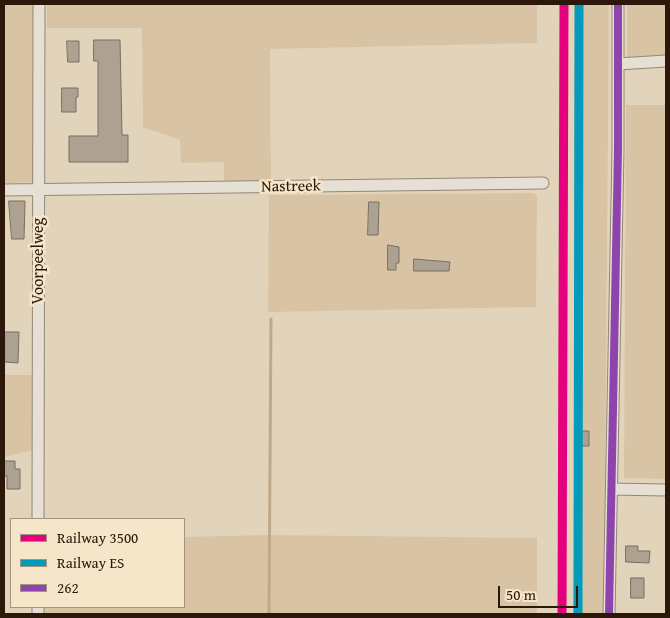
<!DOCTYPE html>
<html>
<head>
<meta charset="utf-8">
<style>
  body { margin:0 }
  #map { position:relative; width:670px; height:618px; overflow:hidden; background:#e2d4bb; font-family:"Gentium Book Plus",serif }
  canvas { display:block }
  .frame { position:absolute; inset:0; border:5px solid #2b180b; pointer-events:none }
  .legend { position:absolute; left:10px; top:518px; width:175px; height:90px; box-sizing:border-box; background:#f6e6c9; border:1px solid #a5947d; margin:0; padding:6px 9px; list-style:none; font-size:15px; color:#2b180b }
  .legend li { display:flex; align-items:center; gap:10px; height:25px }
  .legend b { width:25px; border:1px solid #a5947d }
  .scale { position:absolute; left:498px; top:586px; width:80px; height:22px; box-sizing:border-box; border:2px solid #2b180b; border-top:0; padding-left:6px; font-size:15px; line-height:18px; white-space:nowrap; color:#2b180b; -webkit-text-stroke:4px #f6e6c9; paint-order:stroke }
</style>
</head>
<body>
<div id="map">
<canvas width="670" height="618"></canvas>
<div class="frame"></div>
<ul class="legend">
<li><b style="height:6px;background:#e5007d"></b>Railway 3500</li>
<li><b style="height:6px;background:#049aba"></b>Railway ES</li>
<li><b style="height:6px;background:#8e44ad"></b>262</li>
</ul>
<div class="scale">50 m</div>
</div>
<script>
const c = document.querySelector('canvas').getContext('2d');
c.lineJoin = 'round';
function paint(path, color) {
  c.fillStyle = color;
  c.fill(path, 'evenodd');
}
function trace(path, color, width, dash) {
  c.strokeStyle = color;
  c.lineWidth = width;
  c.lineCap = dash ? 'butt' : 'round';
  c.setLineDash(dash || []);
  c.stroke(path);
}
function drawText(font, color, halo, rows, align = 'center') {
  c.font = font + ' "Gentium Book Plus",serif';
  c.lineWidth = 5;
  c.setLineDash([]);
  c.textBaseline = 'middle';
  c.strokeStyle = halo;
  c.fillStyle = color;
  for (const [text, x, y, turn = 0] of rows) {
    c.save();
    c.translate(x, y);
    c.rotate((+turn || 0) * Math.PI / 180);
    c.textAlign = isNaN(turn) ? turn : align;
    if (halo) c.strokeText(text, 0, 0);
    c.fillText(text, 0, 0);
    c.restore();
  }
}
paint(new Path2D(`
  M 4,4 L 35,4 L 34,182 L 4,183 Z
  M 47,4 L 537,4 L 537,43 L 270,49 L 271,183 L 224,184 L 224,162 L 181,163 L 180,140 L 143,127 L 142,28 L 47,28 Z
  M 575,4 L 609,4 L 604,614 L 573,614 Z
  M 627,4 L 666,4 L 666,56 L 627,59 Z
  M 626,105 L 666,105 L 666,479 L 624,478 Z
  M 532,193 L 537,195 L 536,307 L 268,312 L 269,195 Z
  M 4,375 L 32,375 L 33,450 L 4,457 Z
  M 268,535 L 537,538 L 537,614 L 43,614 L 43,607 L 184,607 L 184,537 Z`), '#d8c4a4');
trace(new Path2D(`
  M 269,614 L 271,319`), '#bea98a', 3);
const building = new Path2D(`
  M 94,40 L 120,40 L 122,135 L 128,135 L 128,162 L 69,162 L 69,136 L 98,136 L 98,61 L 94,61 Z
  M 67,41 L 79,41 L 79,62 L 68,62 Z
  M 62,88 L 78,88 L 78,97 L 76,97 L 76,112 L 62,112 Z
  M 9,201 L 25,201 L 24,239 L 12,239 Z
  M 369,202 L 379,202 L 378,235 L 368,235 Z
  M 388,245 L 399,247 L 399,263 L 396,263 L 396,270 L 388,270 Z
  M 414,259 L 450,262 L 449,271 L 414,271 Z
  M 5,332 L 19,332 L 18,363 L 5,362 Z
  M 581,431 L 589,431 L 589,446 L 581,446 Z
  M 4,461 L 15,461 L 15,469 L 20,469 L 20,489 L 7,489 L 7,476 L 4,476 Z
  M 626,546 L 638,546 L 638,551 L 650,551 L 649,563 L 626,562 Z
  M 631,578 L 644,578 L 644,598 L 631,598 Z`);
paint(building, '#ada292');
trace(building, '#786e60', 1);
const minor = new Path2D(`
  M 618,64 L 666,61
  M 4,190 L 543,183
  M 612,489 L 666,490
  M 38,519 L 39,4
  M 38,614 L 38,607
  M 609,614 L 618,150 L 618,4`);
trace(minor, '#918777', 13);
trace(minor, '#e6e0d4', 11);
trace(new Path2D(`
  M 609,614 L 618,150 L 618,4`), '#8e44ad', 8);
trace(new Path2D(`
  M 562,614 L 564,4`), '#e5007d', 9);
trace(new Path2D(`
  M 578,614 L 579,4`), '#049aba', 9);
drawText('16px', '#2b180b', '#f6e6c9', [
  ["Nastreek",291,187,-1],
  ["Voorpeelweg",39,261,-90]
]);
</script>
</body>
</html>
